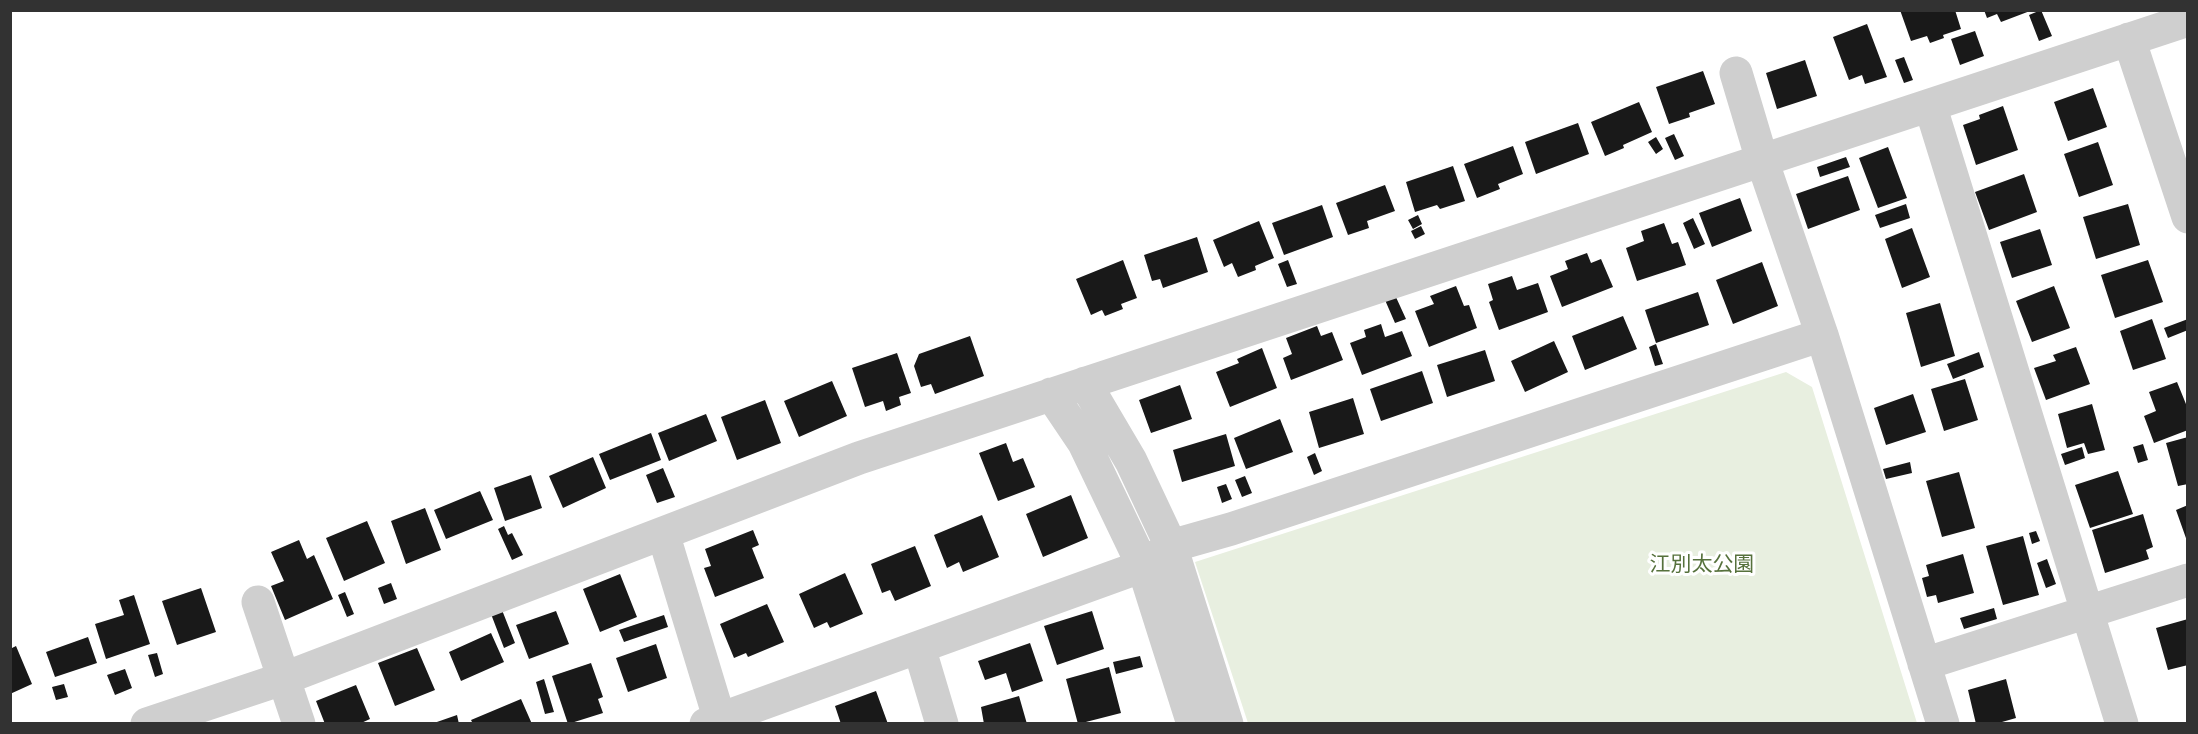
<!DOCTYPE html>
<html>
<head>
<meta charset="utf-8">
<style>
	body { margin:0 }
	#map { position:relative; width:2198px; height:734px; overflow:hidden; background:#fff; font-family:"Space Grotesk",sans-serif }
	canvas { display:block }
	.frame { position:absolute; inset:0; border:12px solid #323232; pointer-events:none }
</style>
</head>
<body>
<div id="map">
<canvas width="2198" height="734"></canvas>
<div class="frame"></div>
</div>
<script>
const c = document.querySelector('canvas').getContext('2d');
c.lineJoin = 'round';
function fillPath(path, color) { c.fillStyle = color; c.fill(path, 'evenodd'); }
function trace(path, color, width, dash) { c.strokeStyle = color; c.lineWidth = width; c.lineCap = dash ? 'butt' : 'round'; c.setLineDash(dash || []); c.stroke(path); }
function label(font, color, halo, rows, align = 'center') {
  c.font = font + ' "Space Grotesk","Noto Sans JP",sans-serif'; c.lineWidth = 6; c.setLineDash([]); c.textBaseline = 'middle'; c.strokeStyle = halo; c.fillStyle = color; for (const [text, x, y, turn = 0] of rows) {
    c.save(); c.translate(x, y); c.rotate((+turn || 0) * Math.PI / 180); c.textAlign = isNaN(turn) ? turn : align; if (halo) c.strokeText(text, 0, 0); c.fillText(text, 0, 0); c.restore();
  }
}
const green = new Path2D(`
	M 1786,372 L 1812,387 L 1917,723 L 1248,723 L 1195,562 Z`);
const building = new Path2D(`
	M 1900,10 L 1955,10 L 1961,29 L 1943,35 L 1944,38 L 1930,43 L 1927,36 L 1911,41 Z
	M 1984,10 L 2030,10 L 2030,11 L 2001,22 L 1997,14 L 1987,18 Z
	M 2041,10 L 2052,36 L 2039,41 L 2029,15 Z
	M 1867,24 L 1887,77 L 1865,84 L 1862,75 L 1849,80 L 1833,37 Z
	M 1975,31 L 1984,56 L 1960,65 L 1951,39 Z
	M 1904,57 L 1913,80 L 1904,83 L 1895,60 Z
	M 1805,60 L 1817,96 L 1777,109 L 1766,73 Z
	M 1703,71 L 1715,104 L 1689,113 L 1690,117 L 1669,124 L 1656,87 Z
	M 2093,88 L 2107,127 L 2068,141 L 2054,102 Z
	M 1639,102 L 1652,132 L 1623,145 L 1624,148 L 1605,156 L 1591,122 Z
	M 2003,106 L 2018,150 L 1976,165 L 1963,125 L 1980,119 L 1979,115 Z
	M 1578,123 L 1589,154 L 1536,174 L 1525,142 Z
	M 1674,134 L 1684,156 L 1675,160 L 1665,138 Z
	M 1656,137 L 1663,149 L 1656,154 L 1648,142 Z
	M 2098,142 L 2113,185 L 2079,197 L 2064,154 Z
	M 1513,146 L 1523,174 L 1498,184 L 1500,189 L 1477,198 L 1464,164 Z
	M 1888,147 L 1907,198 L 1878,208 L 1859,158 Z
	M 1846,157 L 1850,167 L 1820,177 L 1817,167 Z
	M 1453,166 L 1465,201 L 1440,209 L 1437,205 L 1415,212 L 1406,182 Z
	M 2024,174 L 2037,212 L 1989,230 L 1975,192 Z
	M 1848,176 L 1860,210 L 1808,229 L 1796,194 Z
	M 1385,185 L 1395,211 L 1367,221 L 1369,228 L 1348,235 L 1336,203 Z
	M 1740,198 L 1752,231 L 1712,247 L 1699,213 Z
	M 1906,204 L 1910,218 L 1880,228 L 1875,215 Z
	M 2128,204 L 2140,245 L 2096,259 L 2083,217 Z
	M 1322,205 L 1333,237 L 1284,255 L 1272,223 Z
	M 1418,215 L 1422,224 L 1413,229 L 1408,220 Z
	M 1693,218 L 1705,244 L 1694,249 L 1683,223 Z
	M 1259,221 L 1274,258 L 1255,266 L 1256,270 L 1238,277 L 1232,263 L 1224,267 L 1213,240 Z
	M 1664,223 L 1672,244 L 1678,242 L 1686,265 L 1637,281 L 1626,248 L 1644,241 L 1641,231 Z
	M 1421,226 L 1425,234 L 1415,239 L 1411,231 Z
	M 1912,228 L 1930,277 L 1902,288 L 1885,239 Z
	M 2040,229 L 2052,265 L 2012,278 L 2000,242 Z
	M 1197,237 L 1208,272 L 1163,288 L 1160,279 L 1152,281 L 1144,255 Z
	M 1587,253 L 1591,263 L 1601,259 L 1613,287 L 1562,307 L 1550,276 L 1568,269 L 1565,261 Z
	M 1123,260 L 1137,298 L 1121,304 L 1123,309 L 1105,316 L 1102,310 L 1091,315 L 1076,279 Z
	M 1288,260 L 1297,284 L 1287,287 L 1278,264 Z
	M 2148,260 L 2163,302 L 2115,318 L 2101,275 Z
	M 1762,262 L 1778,306 L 1733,324 L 1716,280 Z
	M 1512,276 L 1517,290 L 1538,283 L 1548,312 L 1499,330 L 1489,302 L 1493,300 L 1488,284 Z
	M 1456,286 L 1464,306 L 1469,305 L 1477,328 L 1429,347 L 1415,311 L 1434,304 L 1430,296 Z
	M 2054,286 L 2070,328 L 2032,342 L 2016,301 Z
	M 1698,292 L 1709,325 L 1656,343 L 1645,310 Z
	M 1395,295 L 1406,319 L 1395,323 L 1385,300 Z
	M 1940,303 L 1955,356 L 1921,367 L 1906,313 Z
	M 1623,316 L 1637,349 L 1585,370 L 1572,336 Z
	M 2152,319 L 2166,359 L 2133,370 L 2120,331 Z
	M 2188,319 L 2188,330 L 2168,338 L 2164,328 Z
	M 1381,324 L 1385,337 L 1402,331 L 1412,356 L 1362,375 L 1350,343 L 1366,337 L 1364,330 Z
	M 1317,326 L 1321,336 L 1332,332 L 1343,360 L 1291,380 L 1283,358 L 1292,354 L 1286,338 Z
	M 970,336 L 984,376 L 935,394 L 931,384 L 921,387 L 914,366 L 919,354 Z
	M 1554,341 L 1568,372 L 1525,392 L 1511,361 Z
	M 1656,344 L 1663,364 L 1655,366 L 1649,347 Z
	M 2076,347 L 2090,384 L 2046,400 L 2034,368 L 2056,361 L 2053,355 Z
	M 1262,348 L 1277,388 L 1230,407 L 1216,372 L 1239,363 L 1237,359 Z
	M 1485,350 L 1495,381 L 1447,397 L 1437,365 Z
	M 1979,352 L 1984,367 L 1953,379 L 1947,364 Z
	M 897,353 L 911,393 L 899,397 L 901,405 L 886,411 L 883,401 L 865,407 L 852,368 Z
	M 1422,371 L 1433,403 L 1381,421 L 1370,389 Z
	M 1965,379 L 1978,420 L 1944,431 L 1931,389 Z
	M 832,381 L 847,416 L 799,437 L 784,401 Z
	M 2177,382 L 2188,409 L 2188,430 L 2154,443 L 2144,416 L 2156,411 L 2149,392 Z
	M 1180,385 L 1192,419 L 1151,433 L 1139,400 Z
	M 1913,394 L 1926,432 L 1886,445 L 1874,408 Z
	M 1353,398 L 1364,434 L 1319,448 L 1309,412 Z
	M 765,400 L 781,443 L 737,460 L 721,417 Z
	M 2092,404 L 2105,450 L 2088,454 L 2084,443 L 2067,448 L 2058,414 Z
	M 706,414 L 717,441 L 669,461 L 658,433 Z
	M 1280,419 L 1293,452 L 1246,469 L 1234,438 Z
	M 651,433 L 661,460 L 610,480 L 599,454 Z
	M 1226,434 L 1235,466 L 1182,482 L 1173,450 Z
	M 2188,437 L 2188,484 L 2178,486 L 2166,443 Z
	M 1006,443 L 1013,462 L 1023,458 L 1035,487 L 998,501 L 979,453 Z
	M 2143,444 L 2148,460 L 2138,463 L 2133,447 Z
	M 2082,447 L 2085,458 L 2065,465 L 2061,454 Z
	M 1315,453 L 1322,471 L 1314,475 L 1307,457 Z
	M 593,457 L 606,488 L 563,508 L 549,476 Z
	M 1910,462 L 1912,473 L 1886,479 L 1883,469 Z
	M 663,468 L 675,497 L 657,503 L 646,475 Z
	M 2118,471 L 2133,514 L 2090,528 L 2075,485 Z
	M 1959,472 L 1975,528 L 1942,537 L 1926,481 Z
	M 531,475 L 542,508 L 505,521 L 494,488 Z
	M 1245,476 L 1252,493 L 1242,497 L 1235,480 Z
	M 1226,484 L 1232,499 L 1222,503 L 1217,487 Z
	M 480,491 L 493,520 L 446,539 L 434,510 Z
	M 1071,495 L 1088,538 L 1043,557 L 1026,514 Z
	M 2188,505 L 2188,541 L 2187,541 L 2176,510 Z
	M 425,508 L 441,550 L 406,564 L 391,521 Z
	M 2143,514 L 2153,547 L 2146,550 L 2149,559 L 2105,573 L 2092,530 Z
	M 982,515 L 999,557 L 963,572 L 959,562 L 947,568 L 934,535 Z
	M 367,521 L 385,563 L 344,581 L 326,538 Z
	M 504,526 L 508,535 L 512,533 L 523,555 L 512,560 L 498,529 Z
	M 753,530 L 759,545 L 752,548 L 764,578 L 715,597 L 704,568 L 711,566 L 705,549 Z
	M 2036,531 L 2040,541 L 2032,544 L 2029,533 Z
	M 2023,536 L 2039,595 L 2003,605 L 1986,546 Z
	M 299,540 L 307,559 L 314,555 L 333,599 L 285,620 L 271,586 L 284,581 L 271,552 Z
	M 915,546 L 931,586 L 895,601 L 890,590 L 882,593 L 871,564 Z
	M 1963,554 L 1974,593 L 1938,603 L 1936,595 L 1927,597 L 1922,578 L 1929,576 L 1926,565 Z
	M 2047,559 L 2056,584 L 2046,588 L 2037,563 Z
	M 845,573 L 863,614 L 830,628 L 827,622 L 814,628 L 799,594 Z
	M 620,574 L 637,617 L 600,632 L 583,589 Z
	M 391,583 L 397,599 L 384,604 L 378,588 Z
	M 201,588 L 216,632 L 177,645 L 162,601 Z
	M 345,592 L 354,614 L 347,617 L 338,595 Z
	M 134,595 L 150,644 L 106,659 L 95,624 L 124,615 L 119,600 Z
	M 767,604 L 784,642 L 748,657 L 746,653 L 734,658 L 720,624 Z
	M 1994,608 L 1997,619 L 1964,629 L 1960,618 Z
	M 502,610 L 515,643 L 504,648 L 491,614 Z
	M 556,611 L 569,644 L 529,659 L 516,625 Z
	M 1092,611 L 1104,649 L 1057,665 L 1044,626 Z
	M 664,615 L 668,627 L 624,642 L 619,630 Z
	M 2188,619 L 2188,665 L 2168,670 L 2156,628 Z
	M 491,633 L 504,662 L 461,681 L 449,652 Z
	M 88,637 L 97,663 L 55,677 L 46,652 Z
	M 1030,643 L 1043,681 L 1012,692 L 1006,673 L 985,680 L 978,661 Z
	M 656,644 L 667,678 L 628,692 L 616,658 Z
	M 16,646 L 32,684 L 10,694 L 10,649 Z
	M 417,648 L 435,690 L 395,706 L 378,663 Z
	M 157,653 L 163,674 L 155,677 L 148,655 Z
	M 1140,656 L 1143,667 L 1116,674 L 1113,662 Z
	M 591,663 L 603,697 L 598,699 L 603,713 L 568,724 L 552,676 Z
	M 1109,667 L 1121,713 L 1078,724 L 1066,679 Z
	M 125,669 L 132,688 L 115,695 L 107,675 Z
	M 544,679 L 554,712 L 545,714 L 536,682 Z
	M 2006,679 L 2016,718 L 1995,724 L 1976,724 L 1968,690 Z
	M 64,684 L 68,697 L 56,700 L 52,687 Z
	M 356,685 L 370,719 L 359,724 L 325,724 L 316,701 Z
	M 876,691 L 888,724 L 841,724 L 835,706 Z
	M 1019,696 L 1027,724 L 984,724 L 981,707 Z
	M 521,699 L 532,724 L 473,724 L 471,720 Z
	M 457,715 L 459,724 L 434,724 L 434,723 Z`);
const minor = new Path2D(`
	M 2129,39 L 2188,217
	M 1736,73 L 1762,160 L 1822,335 L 1943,724
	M 1930,105 L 2122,724
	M 1085,383 L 1131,461 L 1171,546 L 1227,724
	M 1051,394 L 1084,443 L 1143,566 L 1193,724
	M 663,533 L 721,724
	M 258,602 L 299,724
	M 919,647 L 942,724
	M 1924,664 L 2188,580
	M 147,724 L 285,678 L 859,458 L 2188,20
	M 706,724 L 1143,566 L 1171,546 L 1231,529 L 1822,335`);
const parkNames = [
	["江別太公園",1702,565]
];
fillPath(green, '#e8efe0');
fillPath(building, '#191919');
trace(minor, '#cfcfcf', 33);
label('21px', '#56713c', '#fff', parkNames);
</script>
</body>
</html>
